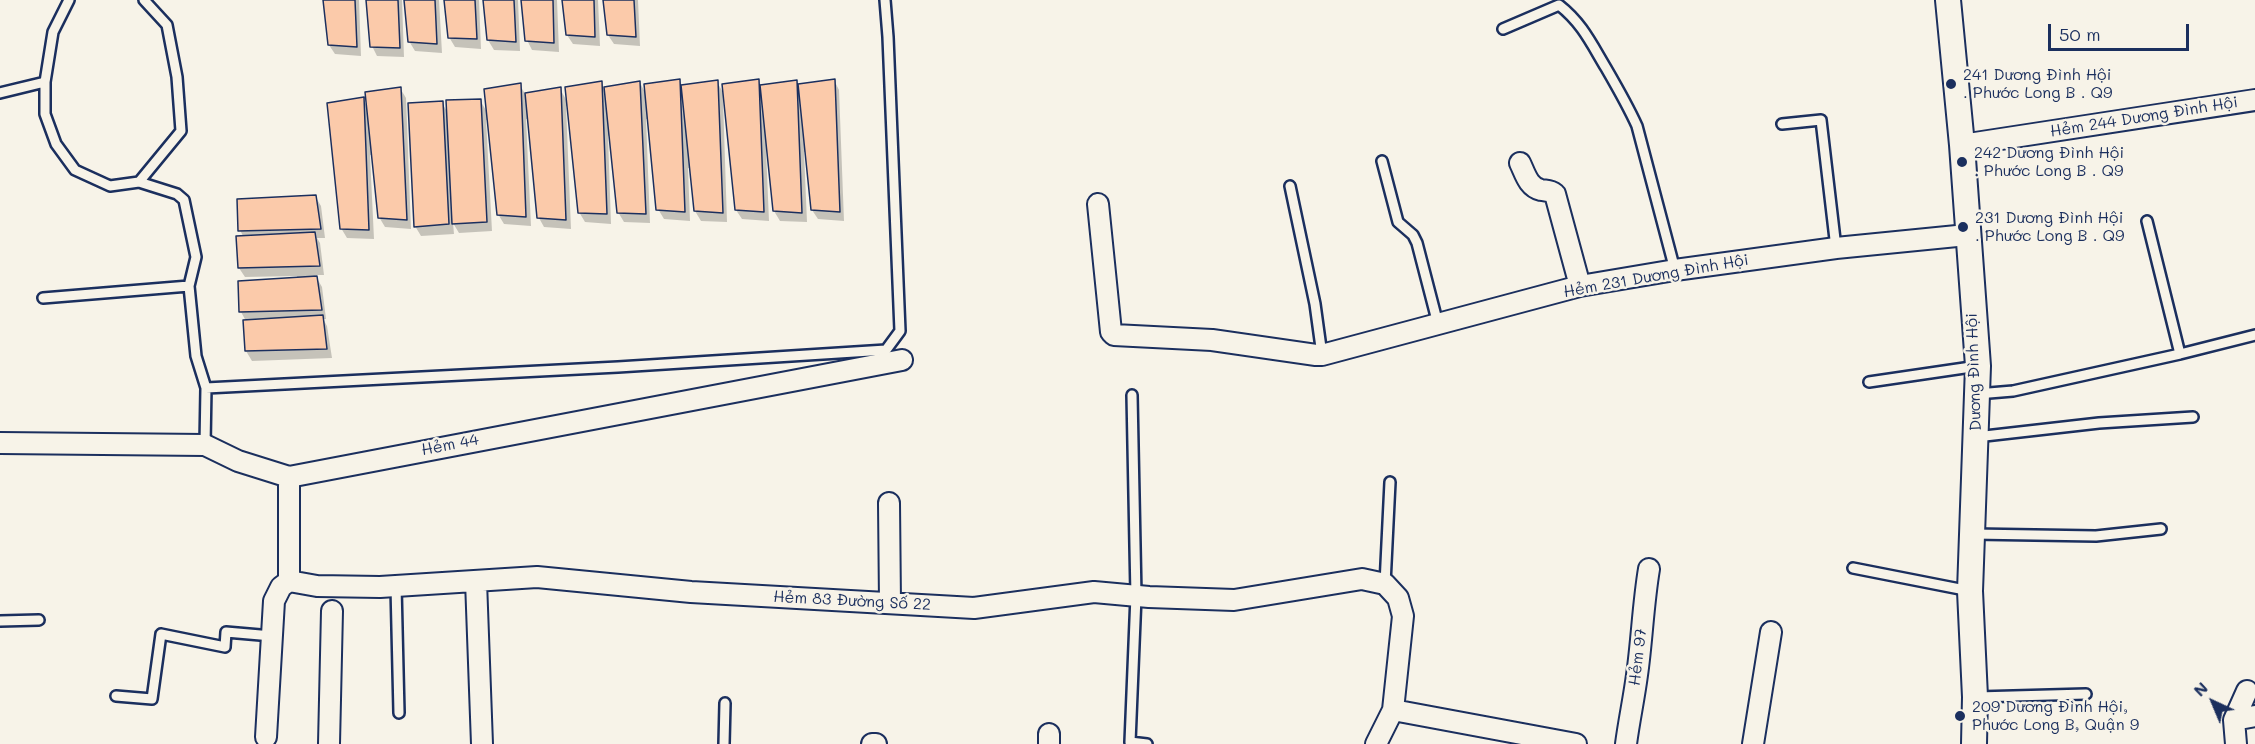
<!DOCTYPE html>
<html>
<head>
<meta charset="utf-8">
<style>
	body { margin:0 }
	#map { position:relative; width:2255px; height:744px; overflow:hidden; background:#f7f3e8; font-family:Mali,sans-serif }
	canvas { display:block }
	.north { position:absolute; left:2183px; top:672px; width:60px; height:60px; -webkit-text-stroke:4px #f7f3e8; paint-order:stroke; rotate:316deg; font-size:16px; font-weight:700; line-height:24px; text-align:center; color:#1b2f5e }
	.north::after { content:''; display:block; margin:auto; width:21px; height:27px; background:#1b2f5e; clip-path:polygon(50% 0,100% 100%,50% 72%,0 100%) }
	.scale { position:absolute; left:2048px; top:24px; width:141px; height:27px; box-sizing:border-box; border:3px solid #1b2f5e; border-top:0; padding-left:8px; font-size:18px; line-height:21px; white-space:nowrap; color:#1b2f5e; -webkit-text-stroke:4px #f7f3e8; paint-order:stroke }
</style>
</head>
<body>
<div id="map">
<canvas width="2255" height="744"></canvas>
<div class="north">N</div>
<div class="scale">50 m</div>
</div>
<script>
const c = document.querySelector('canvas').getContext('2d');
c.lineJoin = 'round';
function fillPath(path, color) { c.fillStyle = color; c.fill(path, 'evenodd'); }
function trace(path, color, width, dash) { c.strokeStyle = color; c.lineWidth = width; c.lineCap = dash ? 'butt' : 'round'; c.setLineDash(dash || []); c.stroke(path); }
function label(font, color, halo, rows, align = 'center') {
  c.font = font + ' Mali,sans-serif'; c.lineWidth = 5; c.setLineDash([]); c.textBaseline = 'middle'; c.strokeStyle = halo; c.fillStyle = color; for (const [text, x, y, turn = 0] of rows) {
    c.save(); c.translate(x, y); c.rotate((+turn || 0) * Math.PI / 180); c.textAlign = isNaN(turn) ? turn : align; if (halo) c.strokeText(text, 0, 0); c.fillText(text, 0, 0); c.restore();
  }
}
const shadow = new Path2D(`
	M 325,0 L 359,0 L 361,56 L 335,54 L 329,45 Z
	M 367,0 L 402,0 L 404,57 L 377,56 L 372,46 Z
	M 405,0 L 439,0 L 442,53 L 415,51 L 409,41 Z
	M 445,0 L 479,0 L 481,49 L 455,47 L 449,37 Z
	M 484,0 L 518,0 L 520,51 L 494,50 L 488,40 Z
	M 523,0 L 557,0 L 559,52 L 532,50 L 527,40 Z
	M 564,0 L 598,0 L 600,46 L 573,44 L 567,35 Z
	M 605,0 L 638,0 L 640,46 L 614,44 L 608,35 Z
	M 679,80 L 683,87 L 717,82 L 725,96 L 758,80 L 762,87 L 796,82 L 798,85 L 834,80 L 839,90 L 844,221 L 818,219 L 812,210 L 806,152 L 804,152 L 807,222 L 780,221 L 774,211 L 768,150 L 766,150 L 769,221 L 742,219 L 736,210 L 725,99 L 723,99 L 727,222 L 701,221 L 695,211 L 691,168 L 688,168 L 690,221 L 664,219 L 658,209 L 649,119 L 646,119 L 650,223 L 624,222 L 618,212 L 610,135 L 608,136 L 611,224 L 585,222 L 579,212 L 569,106 L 566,106 L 571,229 L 544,227 L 539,218 L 529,119 L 526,119 L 531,226 L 504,224 L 498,214 L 489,120 L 486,120 L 492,231 L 459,233 L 453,223 L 454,234 L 421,236 L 415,226 L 442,103 L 448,113 L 480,100 L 488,114 L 520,85 L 525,94 L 560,89 L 568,103 L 601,83 L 604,88 L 640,83 L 646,94 Z
	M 400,88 L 406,98 L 411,229 L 385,227 L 379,217 L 373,155 L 370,155 L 374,239 L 347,238 L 341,228 L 363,99 L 368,108 Z
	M 315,196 L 321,206 L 325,238 L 317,238 L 320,243 L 324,275 L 315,275 L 322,287 L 326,319 L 323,319 L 327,326 L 332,358 L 252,361 L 246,351 L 246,321 L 241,312 L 297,279 L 297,276 L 245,277 L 239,268 L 244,238 L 240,230 Z`);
const building = new Path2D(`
	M 323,0 L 355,0 L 357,47 L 328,45 Z
	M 366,0 L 398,0 L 400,48 L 370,47 Z
	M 404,0 L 435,0 L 437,44 L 408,42 Z
	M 444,0 L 475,0 L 477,39 L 448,38 Z
	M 483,0 L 514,0 L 516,42 L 487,40 Z
	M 521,0 L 553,0 L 554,43 L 525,41 Z
	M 562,0 L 594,0 L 595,37 L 566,35 Z
	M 603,0 L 634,0 L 636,37 L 607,35 Z
	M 680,79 L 685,212 L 656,210 L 644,84 Z
	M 759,79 L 764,212 L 735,210 L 722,84 Z
	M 835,79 L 840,212 L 811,210 L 798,84 Z
	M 718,80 L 723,213 L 694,211 L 681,85 Z
	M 797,80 L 802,213 L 773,211 L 760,85 Z
	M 602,81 L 607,214 L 578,213 L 565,87 Z
	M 640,81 L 646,214 L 617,213 L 604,87 Z
	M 521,83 L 526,217 L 497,215 L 484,89 Z
	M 401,87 L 407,220 L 378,218 L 365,92 Z
	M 561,87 L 566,220 L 537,218 L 525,93 Z
	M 364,97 L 369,230 L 340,229 L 327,103 Z
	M 481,99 L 487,222 L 452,224 L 446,100 Z
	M 443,101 L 449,224 L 414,227 L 408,103 Z
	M 316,195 L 321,229 L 238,231 L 237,199 Z
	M 315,232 L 320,266 L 238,268 L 236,236 Z
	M 317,276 L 322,310 L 239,312 L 238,281 Z
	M 323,315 L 327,349 L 245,351 L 243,320 Z`);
const service = new Path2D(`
	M 69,0 L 53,32 L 45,82 L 45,114 L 56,144 L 75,170 L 110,186 L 139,182 L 177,194 L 184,200 L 196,257 L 189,286 L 196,356 L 206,388 L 205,445
	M 1503,29 L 1559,5 C 1582,23 1591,43 1606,68 C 1617,87 1628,106 1637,126 L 1675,270
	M 0,93 L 45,82
	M 1782,124 L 1821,120 L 1836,248
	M 1382,161 L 1398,222 L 1413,235 L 1417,243 L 1438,324
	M 139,182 L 181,131 L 177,77 L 167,25 L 144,0
	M 1290,186 L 1315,304 L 1322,355
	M 2147,221 L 2180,354
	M 43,298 L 189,286
	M 1869,382 L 1978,366
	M 206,388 L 618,367 L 886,350 L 900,331 L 888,37 L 885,0
	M 1977,394 L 2013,391 L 2180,354 L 2255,335
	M 1132,395 L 1136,596 L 1130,742 L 1147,744
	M 1976,437 L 2099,423 L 2193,417
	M 1973,534 L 2096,536 L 2161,529
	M 1853,568 L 1970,591
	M 1385,584 L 1390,482
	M 396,586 L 399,713
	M 0,621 L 39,620
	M 116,696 L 152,699 L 161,634 L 225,647 L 226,632 L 272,636
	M 1977,697 L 2086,694
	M 724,744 L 725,703`);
const minor = new Path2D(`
	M 1962,145 L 2255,100
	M 1520,163 C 1525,173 1528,187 1541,190 C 1547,191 1550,190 1555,194 L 1580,286
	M 1098,204 L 1111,332 L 1114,335 L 1212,340 L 1316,355 L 1322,355 L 1580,286 L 1675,270 L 1836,248 L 1967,235
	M 0,443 L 205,445 L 238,461 L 289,477 L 902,360
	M 289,477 L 289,581 L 317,586 L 380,587 L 537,577 L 691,592 L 974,608 L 1094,592 L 1149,597 L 1234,600 L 1362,579 L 1385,584 L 1398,598 L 1403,616 L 1393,710
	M 889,503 L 890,603
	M 476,581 L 482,744
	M 2234,720 L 2255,716
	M 266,737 L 274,601 L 281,587 L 289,581
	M 329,744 L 332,611
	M 872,744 L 876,744
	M 1049,744 L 1049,734
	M 1376,744 L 1393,710 L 1576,744
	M 1626,744 C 1629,721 1634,698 1637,675 C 1642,640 1643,605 1649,569
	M 1753,744 L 1771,632
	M 2236,744 L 2234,720 L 2247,691`);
const tertiary = new Path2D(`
	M 1948,0 L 1962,145 L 1978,366 L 1970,591 L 1975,697 L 1974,744`);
const markers = [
	[1951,84,6,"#1b2f5e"],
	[1962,162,6,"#1b2f5e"],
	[1963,227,6,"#1b2f5e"],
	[1960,716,6,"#1b2f5e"]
];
const poiNames = [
	["241 Dương Đình Hội",1963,75],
	[". Phước Long B . Q9",1963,93],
	["242 Dương Đình Hội",1974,153],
	[". Phước Long B . Q9",1974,171],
	["231 Dương Đình Hội",1975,218],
	[". Phước Long B . Q9",1975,236],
	["209 Dương Đình Hội,",1972,707],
	["Phước Long B, Quận 9",1972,725]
];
const streetNames = [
	["Hẻm 244 Dương Đình Hội",2144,117,-9],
	["Hẻm 231 Dương Đình Hội",1656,276,-10],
	["Dương Đình Hội",1974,372,-92],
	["Hẻm 44",450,445,-11],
	["Hẻm 83 Đường Số 22",852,601,3],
	["Hẻm 97",1638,657,-83]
];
fillPath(shadow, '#0003');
fillPath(building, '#fbcaaa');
trace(building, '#1b2f5e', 1.5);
trace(service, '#1b2f5e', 14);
trace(minor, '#1b2f5e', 24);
trace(tertiary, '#1b2f5e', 28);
trace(service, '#f7f3e8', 9);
trace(minor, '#f7f3e8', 20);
trace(tertiary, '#f7f3e8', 24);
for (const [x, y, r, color] of markers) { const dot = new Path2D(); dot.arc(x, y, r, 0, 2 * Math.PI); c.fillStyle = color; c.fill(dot); trace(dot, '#f7f3e8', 2); }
label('16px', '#1b2f5e', '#f7f3e8', poiNames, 'left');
label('16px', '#1b2f5e', '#f7f3e8', streetNames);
</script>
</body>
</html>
